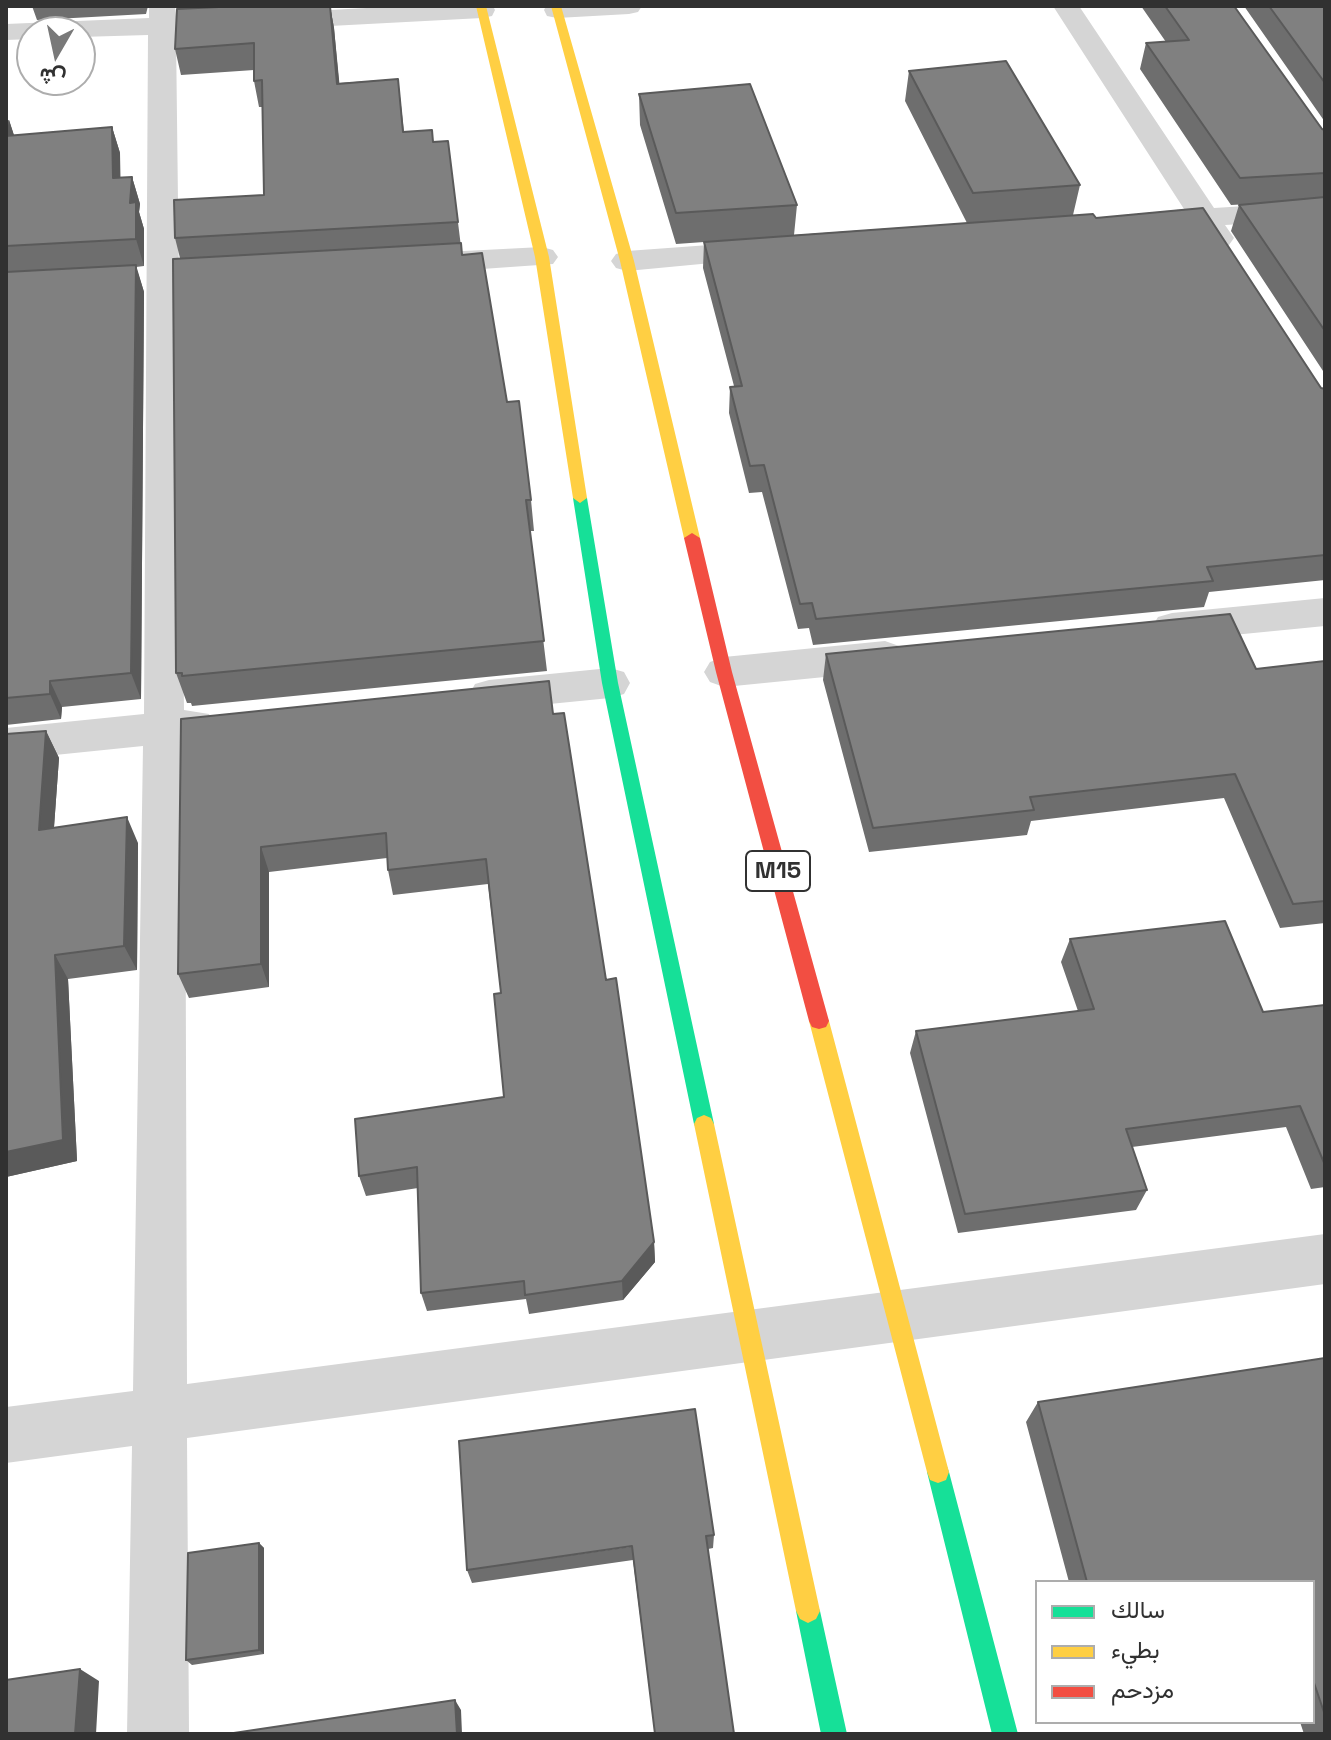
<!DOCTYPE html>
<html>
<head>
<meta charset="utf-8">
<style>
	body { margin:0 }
	#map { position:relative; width:1331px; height:1740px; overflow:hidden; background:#fff; font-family:"Space Grotesk",Vazirmatn,sans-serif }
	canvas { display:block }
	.frame { position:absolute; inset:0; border:8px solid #313131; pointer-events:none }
	.legend { position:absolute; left:1035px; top:1580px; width:280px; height:144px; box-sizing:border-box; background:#fff; border:2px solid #adadad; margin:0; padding:10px 14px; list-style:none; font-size:24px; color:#313131 }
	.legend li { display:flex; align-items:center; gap:16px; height:40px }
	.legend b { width:40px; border:2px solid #adadad }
	.north { position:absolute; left:16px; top:16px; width:80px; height:80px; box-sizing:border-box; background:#fff; border:2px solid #adadad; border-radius:50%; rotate:189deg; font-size:22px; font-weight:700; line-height:32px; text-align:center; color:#313131 }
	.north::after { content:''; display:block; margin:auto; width:28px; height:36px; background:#797979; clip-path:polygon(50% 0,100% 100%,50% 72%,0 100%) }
</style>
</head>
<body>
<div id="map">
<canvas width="1331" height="1740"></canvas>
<div class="frame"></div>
<ul class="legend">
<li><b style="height:10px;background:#16e098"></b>سالك</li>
<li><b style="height:10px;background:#ffcf43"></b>بطيء</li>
<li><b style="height:10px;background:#f24e42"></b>مزدحم</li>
</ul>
<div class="north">ش</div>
</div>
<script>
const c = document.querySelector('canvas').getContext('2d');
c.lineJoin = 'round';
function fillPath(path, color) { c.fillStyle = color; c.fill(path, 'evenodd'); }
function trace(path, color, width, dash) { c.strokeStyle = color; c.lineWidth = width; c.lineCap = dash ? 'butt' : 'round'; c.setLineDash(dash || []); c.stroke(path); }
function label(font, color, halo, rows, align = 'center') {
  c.font = font + ' "Space Grotesk",sans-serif'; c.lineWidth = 8; c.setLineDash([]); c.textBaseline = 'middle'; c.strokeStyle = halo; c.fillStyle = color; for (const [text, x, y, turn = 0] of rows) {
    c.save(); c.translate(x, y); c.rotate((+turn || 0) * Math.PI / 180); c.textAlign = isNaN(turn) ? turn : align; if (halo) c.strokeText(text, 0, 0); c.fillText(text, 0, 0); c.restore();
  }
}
const street = new Path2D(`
	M 149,6 L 175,6 L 176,17 L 202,19 L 206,25 L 202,31 L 176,34 L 184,710 L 209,714 L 215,725 L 209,736 L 185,741 L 187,1384 L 1325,1234 L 1325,1284 L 187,1438 L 189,1734 L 127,1734 L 132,1446 L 6,1463 L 6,1407 L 133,1391 L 143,746 L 6,760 L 6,728 L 144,714 L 148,35 L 80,37 L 80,32 L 32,32 L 32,39 L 6,40 L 6,24 L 149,18 Z
	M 404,6 L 493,6 L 495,10 L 492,16 L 482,18 L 273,29 L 263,27 L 259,21 L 263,15 L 273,13 Z
	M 546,6 L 642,6 L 638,12 L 629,14 L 557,18 L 547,16 L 544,10 Z
	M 1053,6 L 1079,6 L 1214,208 L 1325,201 L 1325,219 L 1225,225 L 1234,238 L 1229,245 L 1218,247 L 1207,245 L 1195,227 L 1148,230 L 1137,228 L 1132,221 L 1137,214 L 1184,209 Z
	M 764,241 L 775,243 L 780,250 L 775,257 L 627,271 L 616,268 L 611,261 L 616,254 L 627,251 Z
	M 542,247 L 553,250 L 558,257 L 553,264 L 425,273 L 414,270 L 409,263 L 414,256 L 425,253 Z
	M 1325,598 L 1325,626 L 1172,641 L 1158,637 L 1152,627 L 1158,617 L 1172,613 Z
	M 885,641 L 899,646 L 905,656 L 899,666 L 885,671 L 724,687 L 710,682 L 704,672 L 710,662 L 724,657 Z
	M 610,668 L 624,672 L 630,683 L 624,694 L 610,698 L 489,710 L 475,706 L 469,695 L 475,684 L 489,680 Z`);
const fast = new Path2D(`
	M 580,493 L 587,498 L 618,683 L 714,1124 L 711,1130 L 704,1133 L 697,1130 L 694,1124 L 602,683 L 573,498 Z
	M 938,1461 L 946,1464 L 949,1472 L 1018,1734 L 992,1734 L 927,1472 L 930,1464 Z
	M 808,1599 L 816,1603 L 820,1611 L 847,1734 L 821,1734 L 796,1611 L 800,1603 Z`);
const slow = new Path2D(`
	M 476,6 L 486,6 L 549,257 L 587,498 L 580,503 L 573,498 L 535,257 Z
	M 551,6 L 561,6 L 634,261 L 700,538 L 692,543 L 684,538 L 620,261 Z
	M 819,1013 L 826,1015 L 829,1021 L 949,1472 L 946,1480 L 938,1483 L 930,1480 L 927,1472 L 809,1021 L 812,1015 Z
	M 704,1115 L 711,1118 L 714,1124 L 820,1611 L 816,1619 L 808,1623 L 800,1619 L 796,1611 L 694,1124 L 697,1118 Z`);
const jam = new Path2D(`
	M 692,533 L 700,538 L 732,672 L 829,1021 L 826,1027 L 819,1029 L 812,1027 L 809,1021 L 716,672 L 684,538 Z`);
const wall = new Path2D(`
	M 32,6 L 148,6 L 146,14 L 37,20 Z
	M 176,6 L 330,6 L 334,28 L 339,83 L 398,79 L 404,132 L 433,142 L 448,141 L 462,255 L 507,402 L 531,500 L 534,531 L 530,531 L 547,671 L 192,706 L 191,703 L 187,703 L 176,673 L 180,258 L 175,238 L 264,195 L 263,107 L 259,107 L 254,81 L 254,70 L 181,75 L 175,49 L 177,9 Z
	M 1141,6 L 1234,6 L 1322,129 L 1325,130 L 1325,374 L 1231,231 L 1239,205 L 1250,204 L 1231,205 L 1140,69 L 1146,43 L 1166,42 Z
	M 1244,6 L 1325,6 L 1325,122 Z
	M 909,71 L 1080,185 L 1073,215 L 1096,218 L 1321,388 L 1325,389 L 1325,580 L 1209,592 L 1204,607 L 813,645 L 809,628 L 798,629 L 762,492 L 749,493 L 729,413 L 730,387 L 734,386 L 703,268 L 704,242 L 676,244 L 640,125 L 639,94 L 797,205 L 794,235 L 967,223 L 905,101 Z
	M 9,120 L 14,136 L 112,127 L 120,153 L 120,178 L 132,177 L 140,204 L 139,212 L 144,229 L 144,266 L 136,267 L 144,292 L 141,699 L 62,707 L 61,719 L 6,725 L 6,121 Z
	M 826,654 L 1256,669 L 1325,661 L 1325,923 L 1280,928 L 1224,798 L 1031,821 L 1027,835 L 869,852 L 823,680 Z
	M 553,714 L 606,980 L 654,1242 L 655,1262 L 623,1300 L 529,1314 L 526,1299 L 427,1311 L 421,1293 L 418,1188 L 366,1196 L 359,1176 L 504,1097 L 501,993 L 488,884 L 393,895 L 388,870 L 387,858 L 269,872 L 269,987 L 189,998 L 178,974 L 181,719 Z
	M 46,731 L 59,758 L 54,827 L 138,843 L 137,970 L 68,979 L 77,1161 L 6,1177 L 6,734 Z
	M 1070,939 L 1263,1012 L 1325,1005 L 1325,1187 L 1311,1189 L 1286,1127 L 1132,1147 L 1147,1190 L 1136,1210 L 958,1233 L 910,1053 L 916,1031 L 1078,1011 L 1061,962 Z
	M 1325,1358 L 1325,1734 L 1304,1734 L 1300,1722 L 1313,1722 L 1313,1582 L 1069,1582 L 1026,1422 L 1038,1402 Z
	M 714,1535 L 713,1548 L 708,1549 L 734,1734 L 655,1734 L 633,1560 L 472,1583 L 467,1570 Z
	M 259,1543 L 264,1548 L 264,1654 L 192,1665 L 186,1660 Z`);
const shadedWall = new Path2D(`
	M 330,6 L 334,28 L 342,110 L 337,84 Z
	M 9,120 L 18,147 L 6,137 Z
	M 112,127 L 120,153 L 121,205 L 113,178 Z
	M 132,177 L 140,204 L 139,212 L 144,229 L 144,266 L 136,239 L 130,203 Z
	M 136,265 L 144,292 L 141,699 L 131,673 Z
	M 50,681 L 62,707 L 61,719 L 50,694 Z
	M 46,731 L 59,758 L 52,855 L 39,830 Z
	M 127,817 L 138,843 L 137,970 L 124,946 Z
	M 261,847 L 269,872 L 269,987 L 261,964 Z
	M 55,955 L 68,979 L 77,1161 L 6,1177 L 6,1152 Z
	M 654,1242 L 655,1262 L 623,1300 L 622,1281 Z
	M 259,1543 L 264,1548 L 264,1654 L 259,1650 Z
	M 80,1669 L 99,1681 L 96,1734 L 75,1734 Z
	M 455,1700 L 461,1710 L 462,1734 L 457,1734 Z`);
const building = new Path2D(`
	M 240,6 L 330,6 L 337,84 L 398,79 L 403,132 L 432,130 L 433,142 L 448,141 L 458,222 L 175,238 L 174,200 L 264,195 L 262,80 L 254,81 L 254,43 L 175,49 L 177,9 Z
	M 1165,6 L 1234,6 L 1322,129 L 1325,130 L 1325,173 L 1240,178 L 1146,43 L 1189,40 Z
	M 1269,6 L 1325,6 L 1325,83 Z
	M 1006,61 L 1080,185 L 973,193 L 909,71 Z
	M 750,84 L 797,205 L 676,213 L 639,94 Z
	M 112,127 L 113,178 L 132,177 L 130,203 L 136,202 L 136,239 L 6,246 L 6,136 Z
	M 1325,197 L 1325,331 L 1239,205 Z
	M 1203,208 L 1321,388 L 1325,389 L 1325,555 L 1207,567 L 1213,581 L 816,619 L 812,603 L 800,604 L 764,465 L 750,466 L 730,387 L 742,386 L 704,242 L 1093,214 L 1096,218 Z
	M 461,243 L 462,255 L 482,253 L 507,402 L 519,401 L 531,500 L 526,500 L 544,641 L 182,676 L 182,673 L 176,673 L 173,259 Z
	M 136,265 L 131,673 L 50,681 L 50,694 L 6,698 L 6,272 Z
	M 1230,614 L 1256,669 L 1325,661 L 1325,901 L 1293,904 L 1235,774 L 1030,797 L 1034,810 L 873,828 L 826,654 Z
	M 549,681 L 553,714 L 564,713 L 606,980 L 616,978 L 654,1242 L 622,1281 L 525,1295 L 524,1281 L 421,1293 L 417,1167 L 359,1176 L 355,1119 L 504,1097 L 494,994 L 501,993 L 486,859 L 388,870 L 386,833 L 261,847 L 261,964 L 178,974 L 181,719 Z
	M 46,731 L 39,830 L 127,817 L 124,946 L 55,955 L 63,1140 L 6,1152 L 6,734 Z
	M 1225,921 L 1263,1012 L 1325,1005 L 1325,1165 L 1300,1106 L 1126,1129 L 1147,1190 L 965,1214 L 916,1031 L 1094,1009 L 1070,939 Z
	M 1325,1358 L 1325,1715 L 1313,1680 L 1313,1582 L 1087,1582 L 1038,1402 Z
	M 695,1409 L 714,1535 L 706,1536 L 734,1734 L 655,1734 L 632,1546 L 467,1570 L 459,1441 Z
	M 259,1543 L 259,1650 L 186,1660 L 188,1553 Z
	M 80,1669 L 75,1734 L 6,1734 L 6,1680 Z
	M 455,1700 L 457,1734 L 227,1734 Z`);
const shields = [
	[778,871,64]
];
const shieldNames = [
	["M15",778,871]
];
fillPath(street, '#d5d5d5');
fillPath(fast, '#16e098');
fillPath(slow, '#ffcf43');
fillPath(jam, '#f24e42');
fillPath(wall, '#6e6e6e');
fillPath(shadedWall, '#5a5a5a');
fillPath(building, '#808080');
trace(building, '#5a5a5a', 2);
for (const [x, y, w] of shields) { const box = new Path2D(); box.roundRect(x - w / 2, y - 20, w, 40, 6); c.fillStyle = '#fff'; c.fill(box); trace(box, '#313131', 2); }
label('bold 24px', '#313131', null, shieldNames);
</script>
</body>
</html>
